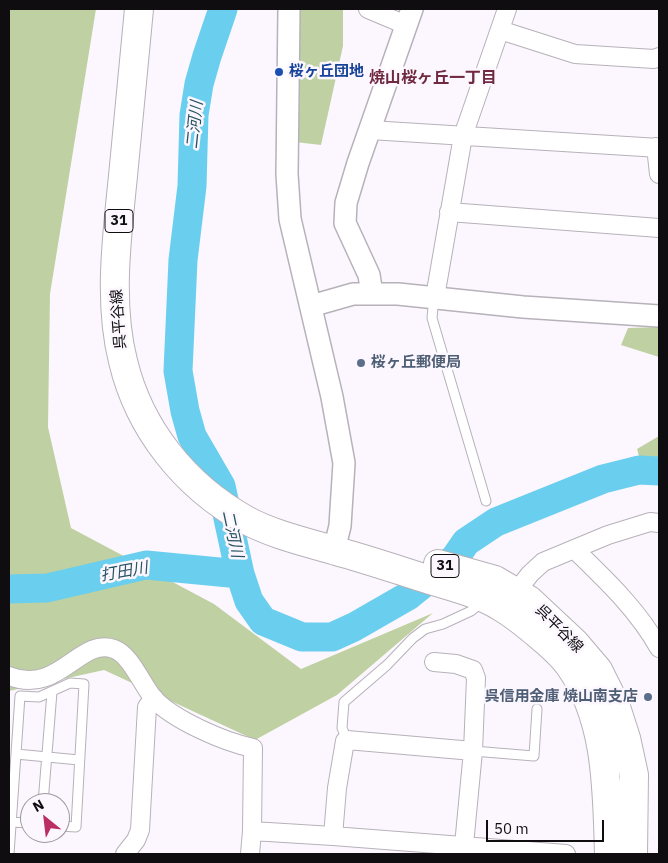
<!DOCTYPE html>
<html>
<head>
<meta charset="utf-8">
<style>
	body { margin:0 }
	#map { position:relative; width:668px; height:863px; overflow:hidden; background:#fcf7fe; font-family:"IBM Plex Sans",sans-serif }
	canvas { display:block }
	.frame { position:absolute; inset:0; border:10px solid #0f0d0f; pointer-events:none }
	.north { position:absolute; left:20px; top:793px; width:50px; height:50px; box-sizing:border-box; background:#fcf7fe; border:1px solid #9d999e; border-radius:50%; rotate:331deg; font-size:14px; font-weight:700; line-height:20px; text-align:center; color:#0f0d0f }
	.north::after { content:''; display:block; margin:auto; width:18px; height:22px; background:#ba2e63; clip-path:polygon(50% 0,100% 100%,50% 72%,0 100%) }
	.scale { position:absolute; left:486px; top:820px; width:118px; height:22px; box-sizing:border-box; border:2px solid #0f0d0f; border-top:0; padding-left:6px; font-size:15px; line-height:18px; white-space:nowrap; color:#0f0d0f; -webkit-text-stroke:4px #fcf7fe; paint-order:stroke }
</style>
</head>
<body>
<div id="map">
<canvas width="668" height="863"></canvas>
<div class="frame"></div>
<div class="north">N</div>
<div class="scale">50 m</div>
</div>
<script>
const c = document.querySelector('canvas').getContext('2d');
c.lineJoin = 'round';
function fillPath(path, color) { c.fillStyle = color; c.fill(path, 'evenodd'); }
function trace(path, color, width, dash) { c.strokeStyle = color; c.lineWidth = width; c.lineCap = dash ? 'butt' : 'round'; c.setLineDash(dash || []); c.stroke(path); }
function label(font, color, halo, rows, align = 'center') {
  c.font = font + ' "IBM Plex Sans","Noto Sans JP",sans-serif'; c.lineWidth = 5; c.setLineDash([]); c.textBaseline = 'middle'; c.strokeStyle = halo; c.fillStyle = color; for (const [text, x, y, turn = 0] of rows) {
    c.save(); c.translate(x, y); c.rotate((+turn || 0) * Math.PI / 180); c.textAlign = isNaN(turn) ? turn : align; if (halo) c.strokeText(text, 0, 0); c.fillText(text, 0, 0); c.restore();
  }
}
const green = new Path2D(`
	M 9,9 L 96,9 L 50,294 L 48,427 L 71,528 L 214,604 L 301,669 L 433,613 L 337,695 L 255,740 L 104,670 L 9,691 Z
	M 298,9 L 343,9 L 343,46 L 321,145 L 295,142 Z
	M 659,327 L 659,357 L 621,345 L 628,328 Z
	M 659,436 L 659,458 L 641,463 L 637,449 Z`);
const river = new Path2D(`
	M 223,9 L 207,56 L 199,84 L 194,115 L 192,186 L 183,260 L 178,371 L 185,411 L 192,436 L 221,486 L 240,574 L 249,601 L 263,621 L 302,637 L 332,637 L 354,627 L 408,596 L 455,558 L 466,542 L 496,522 L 603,479 L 639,470 L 659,471
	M 9,589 L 47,588 L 146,565 L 240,574`);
const service = new Path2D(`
	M 434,297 L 432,318 L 486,501
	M 347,740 L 342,728 L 344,702 L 387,665 L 413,638 L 425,629 L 443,624 L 471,611 L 482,602
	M 473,751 L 534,756 L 537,709
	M 16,754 L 79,760
	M 43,803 L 52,692
	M 11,822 L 30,823
	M 9,854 L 20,696 L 39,697 L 70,683 L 84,684 L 76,827 L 60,826`);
const minor = new Path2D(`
	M 368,9 L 406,25
	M 500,30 L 575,54 L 654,59 L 659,57
	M 370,130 L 659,148
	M 656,147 L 659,174
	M 449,212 L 659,228
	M 435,297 L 463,136 L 507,9
	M 574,549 C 605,579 638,610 659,648
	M 516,592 L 530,574 L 543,562 L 608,535 L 650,522 L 659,523
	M 434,662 L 456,664 L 473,670 L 476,678 L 473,751 L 464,845
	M 9,676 C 59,696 80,636 114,649 C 131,655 142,685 154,699 C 174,720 224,742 253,748 L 252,831 L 250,854
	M 252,831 L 333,836 L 566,854
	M 333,836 L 337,788 L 345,741 L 347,740 L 473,751
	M 125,854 L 136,840 L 140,830 L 147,707 L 154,698`);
const tertiary = new Path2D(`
	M 289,9 L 287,174 L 290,219 L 332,397 L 344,463 L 340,526 L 334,550
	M 372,294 L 369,275 L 345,223 L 346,203 L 358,163 L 412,9
	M 311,306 L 353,294 L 398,294 L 523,307 L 659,316`);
const primary = new Path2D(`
	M 139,9 C 134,65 128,120 123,176 C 117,236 108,302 123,361 C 139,429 185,486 246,520 C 274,535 306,542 336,551 C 369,560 401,571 433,581 C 456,588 480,594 501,607 C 515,615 528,626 541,637 C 551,646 561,654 569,665 C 608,719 607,791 609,854
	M 438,564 L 495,580 L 529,600 L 575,643 L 598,670 L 615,704 L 626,738 L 634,775 L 633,854`);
const markers = [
	[279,72,5,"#1a4fb4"],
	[361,363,5,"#5c6f8a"],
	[648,697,5,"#5c6f8a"]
];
const shields = [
	[119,221,28],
	[445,566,28]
];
const shieldNames = [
	["31",119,221],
	["31",445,566]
];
const transitNames = [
	["桜ヶ丘団地",289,72]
];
const streetNames = [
	["呉平谷線",119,319,-94],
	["呉平谷線",559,629,45]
];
const serviceNames = [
	["桜ヶ丘郵便局",371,363],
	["呉信用金庫 焼山南支店",638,697,"right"]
];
const neighbourhoodNames = [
	["焼山桜ヶ丘一丁目",433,78]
];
const waterNames = [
	["二河川",195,125,-84],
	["二河川",232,534,78],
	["打田川",124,572,-10]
];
fillPath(green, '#bfd1a2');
trace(river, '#6aceee', 29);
trace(service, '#b7b1b9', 11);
trace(minor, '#b7b1b9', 20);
trace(tertiary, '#b7b1b9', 24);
trace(primary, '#b7b1b9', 30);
trace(service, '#fff', 9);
trace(minor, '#fff', 18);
trace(tertiary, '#fff', 21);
trace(primary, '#fff', 28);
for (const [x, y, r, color] of markers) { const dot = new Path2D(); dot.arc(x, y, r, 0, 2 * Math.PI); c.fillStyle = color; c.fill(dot); trace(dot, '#fcf7fe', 2); }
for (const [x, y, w] of shields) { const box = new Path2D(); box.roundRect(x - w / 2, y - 11.5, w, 23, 4); c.fillStyle = '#fcf7fe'; c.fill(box); trace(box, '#0f0d0f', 1); }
label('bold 14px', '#0f0d0f', null, shieldNames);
label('bold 15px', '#164399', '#fcf7fe', transitNames, 'left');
label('15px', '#0f0d0f', '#fcf7fe', streetNames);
label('bold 15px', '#4e5e75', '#fcf7fe', serviceNames, 'left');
label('bold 16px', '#6f2a40', '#fcf7fe', neighbourhoodNames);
label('italic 16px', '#285462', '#fcf7fe', waterNames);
</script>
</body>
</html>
